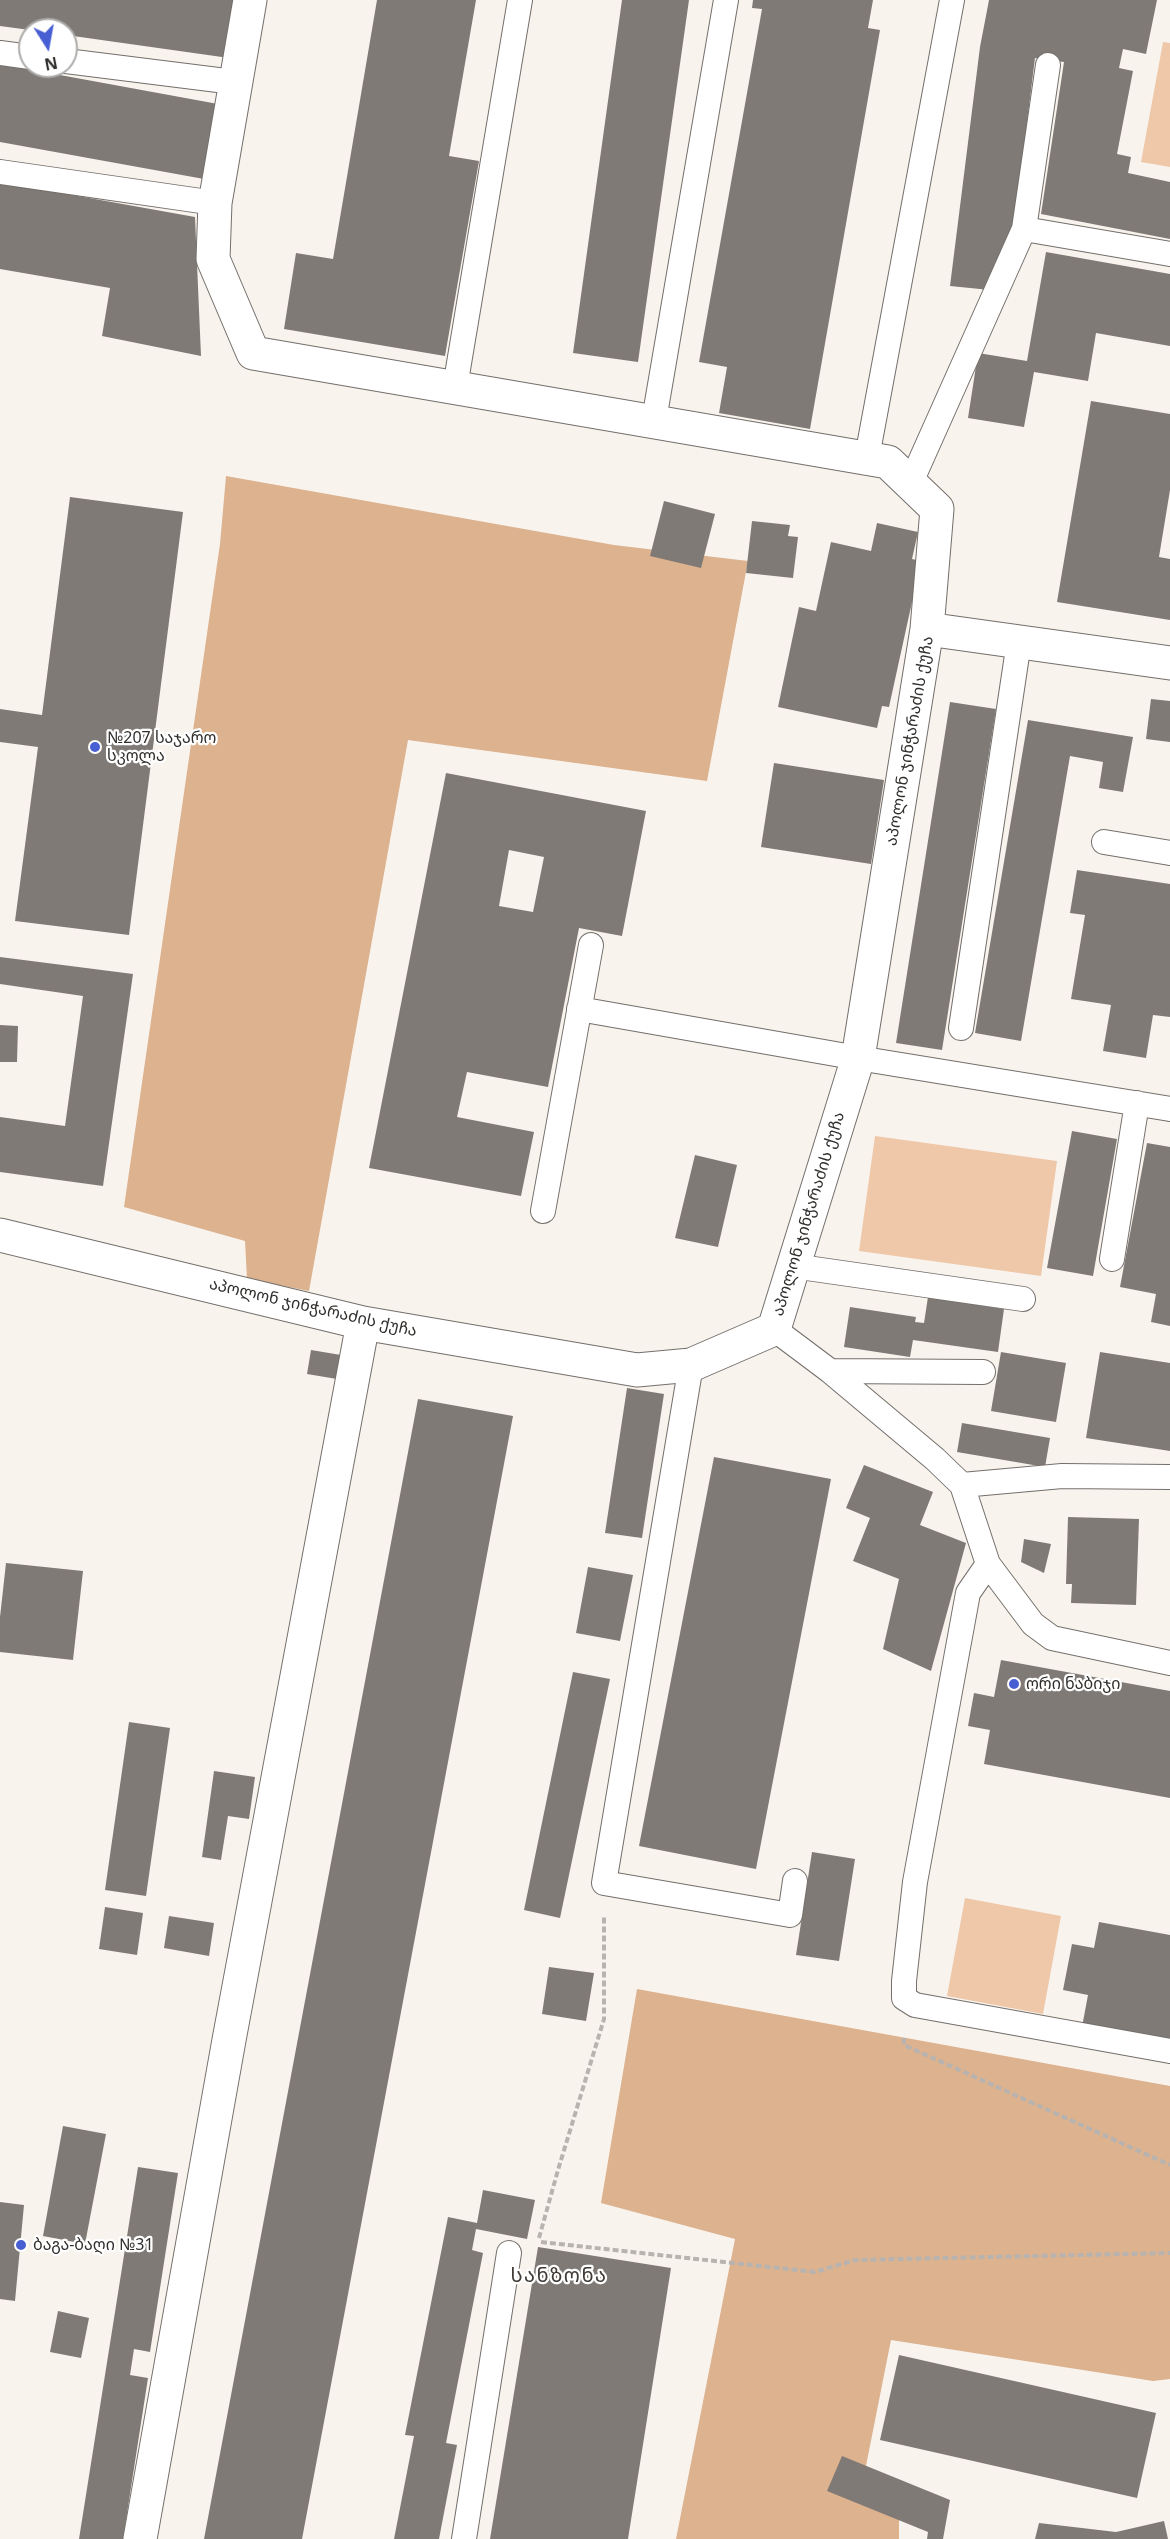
<!DOCTYPE html>
<html>
<head>
<meta charset="utf-8">
<style>
	body { margin:0 }
	#map { position:relative; width:1170px; height:2539px; overflow:hidden; background:#f9f3ee; font-family:"Noto Sans",sans-serif }
	canvas { display:block }
	.north { position:absolute; left:18px; top:18px; width:60px; height:60px; box-sizing:border-box; background:#fff; border:2px solid #adacab; border-radius:50%; rotate:169deg; font-size:16px; font-weight:700; line-height:24px; text-align:center; color:#312f2d }
	.north::after { content:''; display:block; margin:auto; width:21px; height:27px; background:#485fd4; clip-path:polygon(50% 0,100% 100%,50% 72%,0 100%) }
</style>
</head>
<body>
<div id="map">
<canvas width="1170" height="2539"></canvas>
<div class="north">N</div>
</div>
<script>
const c = document.querySelector('canvas').getContext('2d');
c.lineJoin = 'round';
function fillPath(path, color) { c.fillStyle = color; c.fill(path, 'evenodd'); }
function trace(path, color, width, dash) { c.strokeStyle = color; c.lineWidth = width; c.lineCap = dash ? 'butt' : 'round'; c.setLineDash(dash || []); c.stroke(path); }
function label(font, color, halo, rows, align = 'center') {
  c.font = font + ' "Noto Sans","Noto Sans Georgian",sans-serif'; c.lineWidth = 4.5; c.setLineDash([]); c.textBaseline = 'middle'; c.strokeStyle = halo; c.fillStyle = color; for (const [text, x, y, turn = 0] of rows) {
    c.save(); c.translate(x, y); c.rotate((+turn || 0) * Math.PI / 180); c.textAlign = isNaN(turn) ? turn : align; if (halo) c.strokeText(text, 0, 0); c.fillText(text, 0, 0); c.restore();
  }
}
const green = new Path2D(`
	M 1163,42 L 1170,43 L 1170,167 L 1141,162 Z
	M 875,1136 L 1057,1161 L 1041,1276 L 859,1251 Z
	M 965,1898 L 1061,1916 L 1043,2014 L 947,1996 Z`);
const forest = new Path2D(`
	M 226,476 L 614,545 L 748,561 L 707,781 L 408,740 L 309,1291 L 247,1279 L 245,1241 L 124,1207 L 220,544 Z
	M 637,1989 L 1170,2086 L 1170,2379 L 1153,2381 L 891,2340 L 859,2501 L 899,2518 L 899,2539 L 676,2539 L 735,2239 L 601,2203 Z`);
const building = new Path2D(`
	M 0,0 L 238,0 L 229,58 L 66,35 L 66,30 L 30,30 L 0,26 Z
	M 377,0 L 476,0 L 449,156 L 479,161 L 445,356 L 284,329 L 296,253 L 333,259 Z
	M 622,0 L 689,0 L 638,362 L 573,353 Z
	M 753,0 L 873,0 L 868,28 L 880,30 L 810,429 L 719,413 L 727,367 L 699,362 L 762,9 L 752,8 Z
	M 989,0 L 1157,0 L 1146,54 L 1123,49 L 1119,68 L 1133,71 L 1117,154 L 1131,157 L 1128,173 L 1170,182 L 1170,239 L 1041,214 L 1064,62 L 1035,58 L 1012,243 L 990,290 L 950,286 L 980,47 Z
	M 0,64 L 218,104 L 204,179 L 0,142 Z
	M 0,182 L 195,217 L 201,356 L 102,336 L 110,288 L 0,269 Z
	M 1046,252 L 1170,274 L 1170,346 L 1096,333 L 1088,381 L 1034,372 L 1024,427 L 968,418 L 978,353 L 1027,361 Z
	M 1091,401 L 1170,414 L 1170,490 L 1159,557 L 1170,559 L 1170,620 L 1057,602 Z
	M 70,497 L 183,512 L 129,935 L 15,921 L 38,747 L 0,742 L 0,709 L 42,715 Z
	M 664,501 L 715,514 L 701,568 L 650,556 Z
	M 752,521 L 790,525 L 788,536 L 798,537 L 793,578 L 746,573 Z
	M 877,523 L 918,532 L 912,559 L 921,561 L 889,707 L 882,706 L 877,728 L 778,707 L 799,607 L 816,611 L 831,542 L 871,551 Z
	M 1151,699 L 1170,701 L 1170,742 L 1146,739 Z
	M 950,702 L 996,709 L 942,1050 L 896,1043 Z
	M 1028,720 L 1133,737 L 1123,792 L 1099,788 L 1103,762 L 1070,756 L 1021,1041 L 975,1033 Z
	M 774,763 L 884,780 L 871,864 L 761,847 Z
	M 446,773 L 646,811 L 622,936 L 579,928 L 548,1087 L 467,1072 L 457,1117 L 534,1132 L 521,1196 L 369,1168 ZM 509,850 L 544,857 L 533,912 L 499,906 Z
	M 1077,870 L 1170,884 L 1170,1017 L 1153,1015 L 1146,1058 L 1103,1051 L 1111,1005 L 1071,999 L 1085,915 L 1070,913 Z
	M 0,957 L 133,974 L 103,1186 L 0,1172 L 0,1117 L 65,1126 L 83,996 L 0,984 Z
	M 0,1025 L 18,1026 L 17,1062 L 0,1062 Z
	M 1072,1131 L 1117,1139 L 1093,1276 L 1047,1268 Z
	M 1147,1143 L 1170,1147 L 1170,1326 L 1151,1322 L 1156,1294 L 1120,1287 Z
	M 695,1155 L 737,1165 L 718,1247 L 675,1238 Z
	M 928,1297 L 1004,1309 L 998,1352 L 913,1340 L 910,1357 L 844,1347 L 850,1307 L 916,1317 L 915,1322 L 924,1323 Z
	M 311,1350 L 347,1356 L 343,1380 L 307,1374 Z
	M 1001,1352 L 1066,1363 L 1056,1422 L 991,1411 Z
	M 1100,1352 L 1170,1363 L 1170,1451 L 1086,1438 Z
	M 627,1388 L 664,1394 L 642,1538 L 605,1533 Z
	M 418,1399 L 513,1416 L 302,2539 L 204,2539 Z
	M 962,1423 L 1050,1438 L 1045,1467 L 957,1452 Z
	M 714,1457 L 831,1479 L 756,1869 L 639,1846 Z
	M 864,1465 L 933,1492 L 920,1525 L 966,1543 L 931,1671 L 883,1649 L 899,1579 L 853,1561 L 870,1518 L 846,1508 Z
	M 1068,1517 L 1139,1519 L 1136,1605 L 1071,1603 L 1072,1584 L 1066,1584 Z
	M 1024,1539 L 1051,1544 L 1044,1573 L 1021,1562 Z
	M 6,1563 L 83,1571 L 73,1660 L 0,1652 L 0,1617 Z
	M 588,1567 L 633,1575 L 620,1641 L 576,1633 Z
	M 1001,1660 L 1170,1691 L 1170,1798 L 984,1764 L 990,1730 L 968,1726 L 974,1693 L 994,1697 Z
	M 573,1672 L 610,1679 L 560,1918 L 524,1910 Z
	M 129,1722 L 170,1728 L 146,1896 L 105,1890 Z
	M 214,1771 L 255,1777 L 249,1819 L 228,1816 L 221,1860 L 202,1857 Z
	M 812,1852 L 855,1859 L 839,1961 L 796,1955 Z
	M 105,1907 L 143,1913 L 137,1955 L 99,1949 Z
	M 169,1916 L 214,1923 L 209,1956 L 164,1948 Z
	M 1099,1922 L 1170,1935 L 1170,2043 L 1082,2027 L 1088,1995 L 1063,1990 L 1072,1944 L 1094,1948 Z
	M 549,1967 L 594,1973 L 586,2021 L 542,2014 Z
	M 63,2126 L 106,2134 L 85,2244 L 43,2236 Z
	M 138,2167 L 178,2173 L 150,2352 L 134,2349 L 130,2375 L 148,2378 L 123,2539 L 79,2539 Z
	M 483,2190 L 535,2200 L 527,2239 L 476,2229 L 472,2250 L 483,2253 L 446,2443 L 457,2445 L 439,2539 L 394,2539 L 414,2436 L 405,2435 L 448,2217 L 477,2223 Z
	M 0,2202 L 24,2205 L 15,2301 L 0,2299 Z
	M 538,2247 L 671,2268 L 628,2539 L 490,2539 Z
	M 58,2311 L 89,2318 L 81,2358 L 50,2352 Z
	M 899,2355 L 1156,2413 L 1137,2498 L 880,2440 Z
	M 842,2456 L 950,2500 L 943,2539 L 927,2539 L 928,2532 L 827,2491 Z
	M 1164,2521 L 1168,2539 L 1035,2539 L 1039,2523 L 1116,2532 Z`);
const path = new Path2D(`
	M 904,2038 L 904,2045 L 1170,2165
	M 539,2238 L 558,2170 L 604,2019 L 604,1916
	M 541,2242 L 815,2272 L 855,2260 L 1170,2253`);
const lane = new Path2D(`
	M 0,53 L 30,57
	M 66,61 L 234,82
	M 1048,65 L 1024,229 L 1170,254
	M 0,172 L 215,203
	M 455,387 L 520,0
	M 654,420 L 726,0
	M 867,457 L 952,0
	M 911,482 L 1024,229
	M 1104,842 L 1170,853
	M 579,1009 L 858,1058 L 1170,1109
	M 961,1028 L 1019,642
	M 543,1211 L 591,945
	M 1112,1259 L 1137,1103
	M 793,1266 L 1023,1299
	M 774,1329 L 830,1371 L 935,1459 L 962,1485 L 988,1564 L 1033,1624 L 1052,1638 L 1170,1663
	M 691,1365 L 604,1883 L 790,1915 L 795,1881
	M 830,1371 L 983,1372
	M 962,1485 L 1062,1476 L 1170,1477
	M 988,1564 L 968,1593 L 915,1882 L 904,1981 L 904,1998 L 915,2005 L 1170,2051
	M 464,2539 L 509,2253`);
const street = new Path2D(`
	M 927,629 L 1170,663
	M 0,1235 L 363,1323 L 637,1370 L 691,1365 L 774,1329 L 858,1058 L 927,629 L 937,509 L 888,462 L 253,353 L 213,259 L 215,203 L 250,0
	M 140,2539 L 229,2040 L 363,1323`);
const markers = [
	[95,747,6,"#485fd4"],
	[1014,1684,6,"#485fd4"],
	[21,2245,6,"#485fd4"]
];
const poiNames = [
	["№207 საჯარო",107,738],
	["სკოლა",107,756],
	["ორი ნაბიჯი",1026,1684],
	["ბაგა-ბაღი №31",33,2245]
];
const streetNames = [
	["აპოლონ ჯინჭარაძის ქუჩა",910,741,-80],
	["აპოლონ ჯინჭარაძის ქუჩა",809,1214,-73],
	["აპოლონ ჯინჭარაძის ქუჩა",313,1308,13]
];
const quarterNames = [
	["სანზონა",559,2276]
];
fillPath(green, '#eec8a9');
fillPath(forest, '#dcb28f');
fillPath(building, '#807a76');
trace(lane, '#746f6b', 26);
trace(street, '#746f6b', 35);
trace(path, '#b8b3af', 4, [6, 3]);
trace(lane, '#fff', 24);
trace(street, '#fff', 33);
for (const [x, y, r, color] of markers) { const dot = new Path2D(); dot.arc(x, y, r, 0, 2 * Math.PI); c.fillStyle = color; c.fill(dot); trace(dot, '#fff', 2); }
label('16px', '#312f2d', '#fff', poiNames, 'left');
label('16px', '#312f2d', '#fff', streetNames);
c.letterSpacing = '1.5px';
label('20px', '#403b37', '#fff', quarterNames);
c.letterSpacing = '0px';
</script>
</body>
</html>
